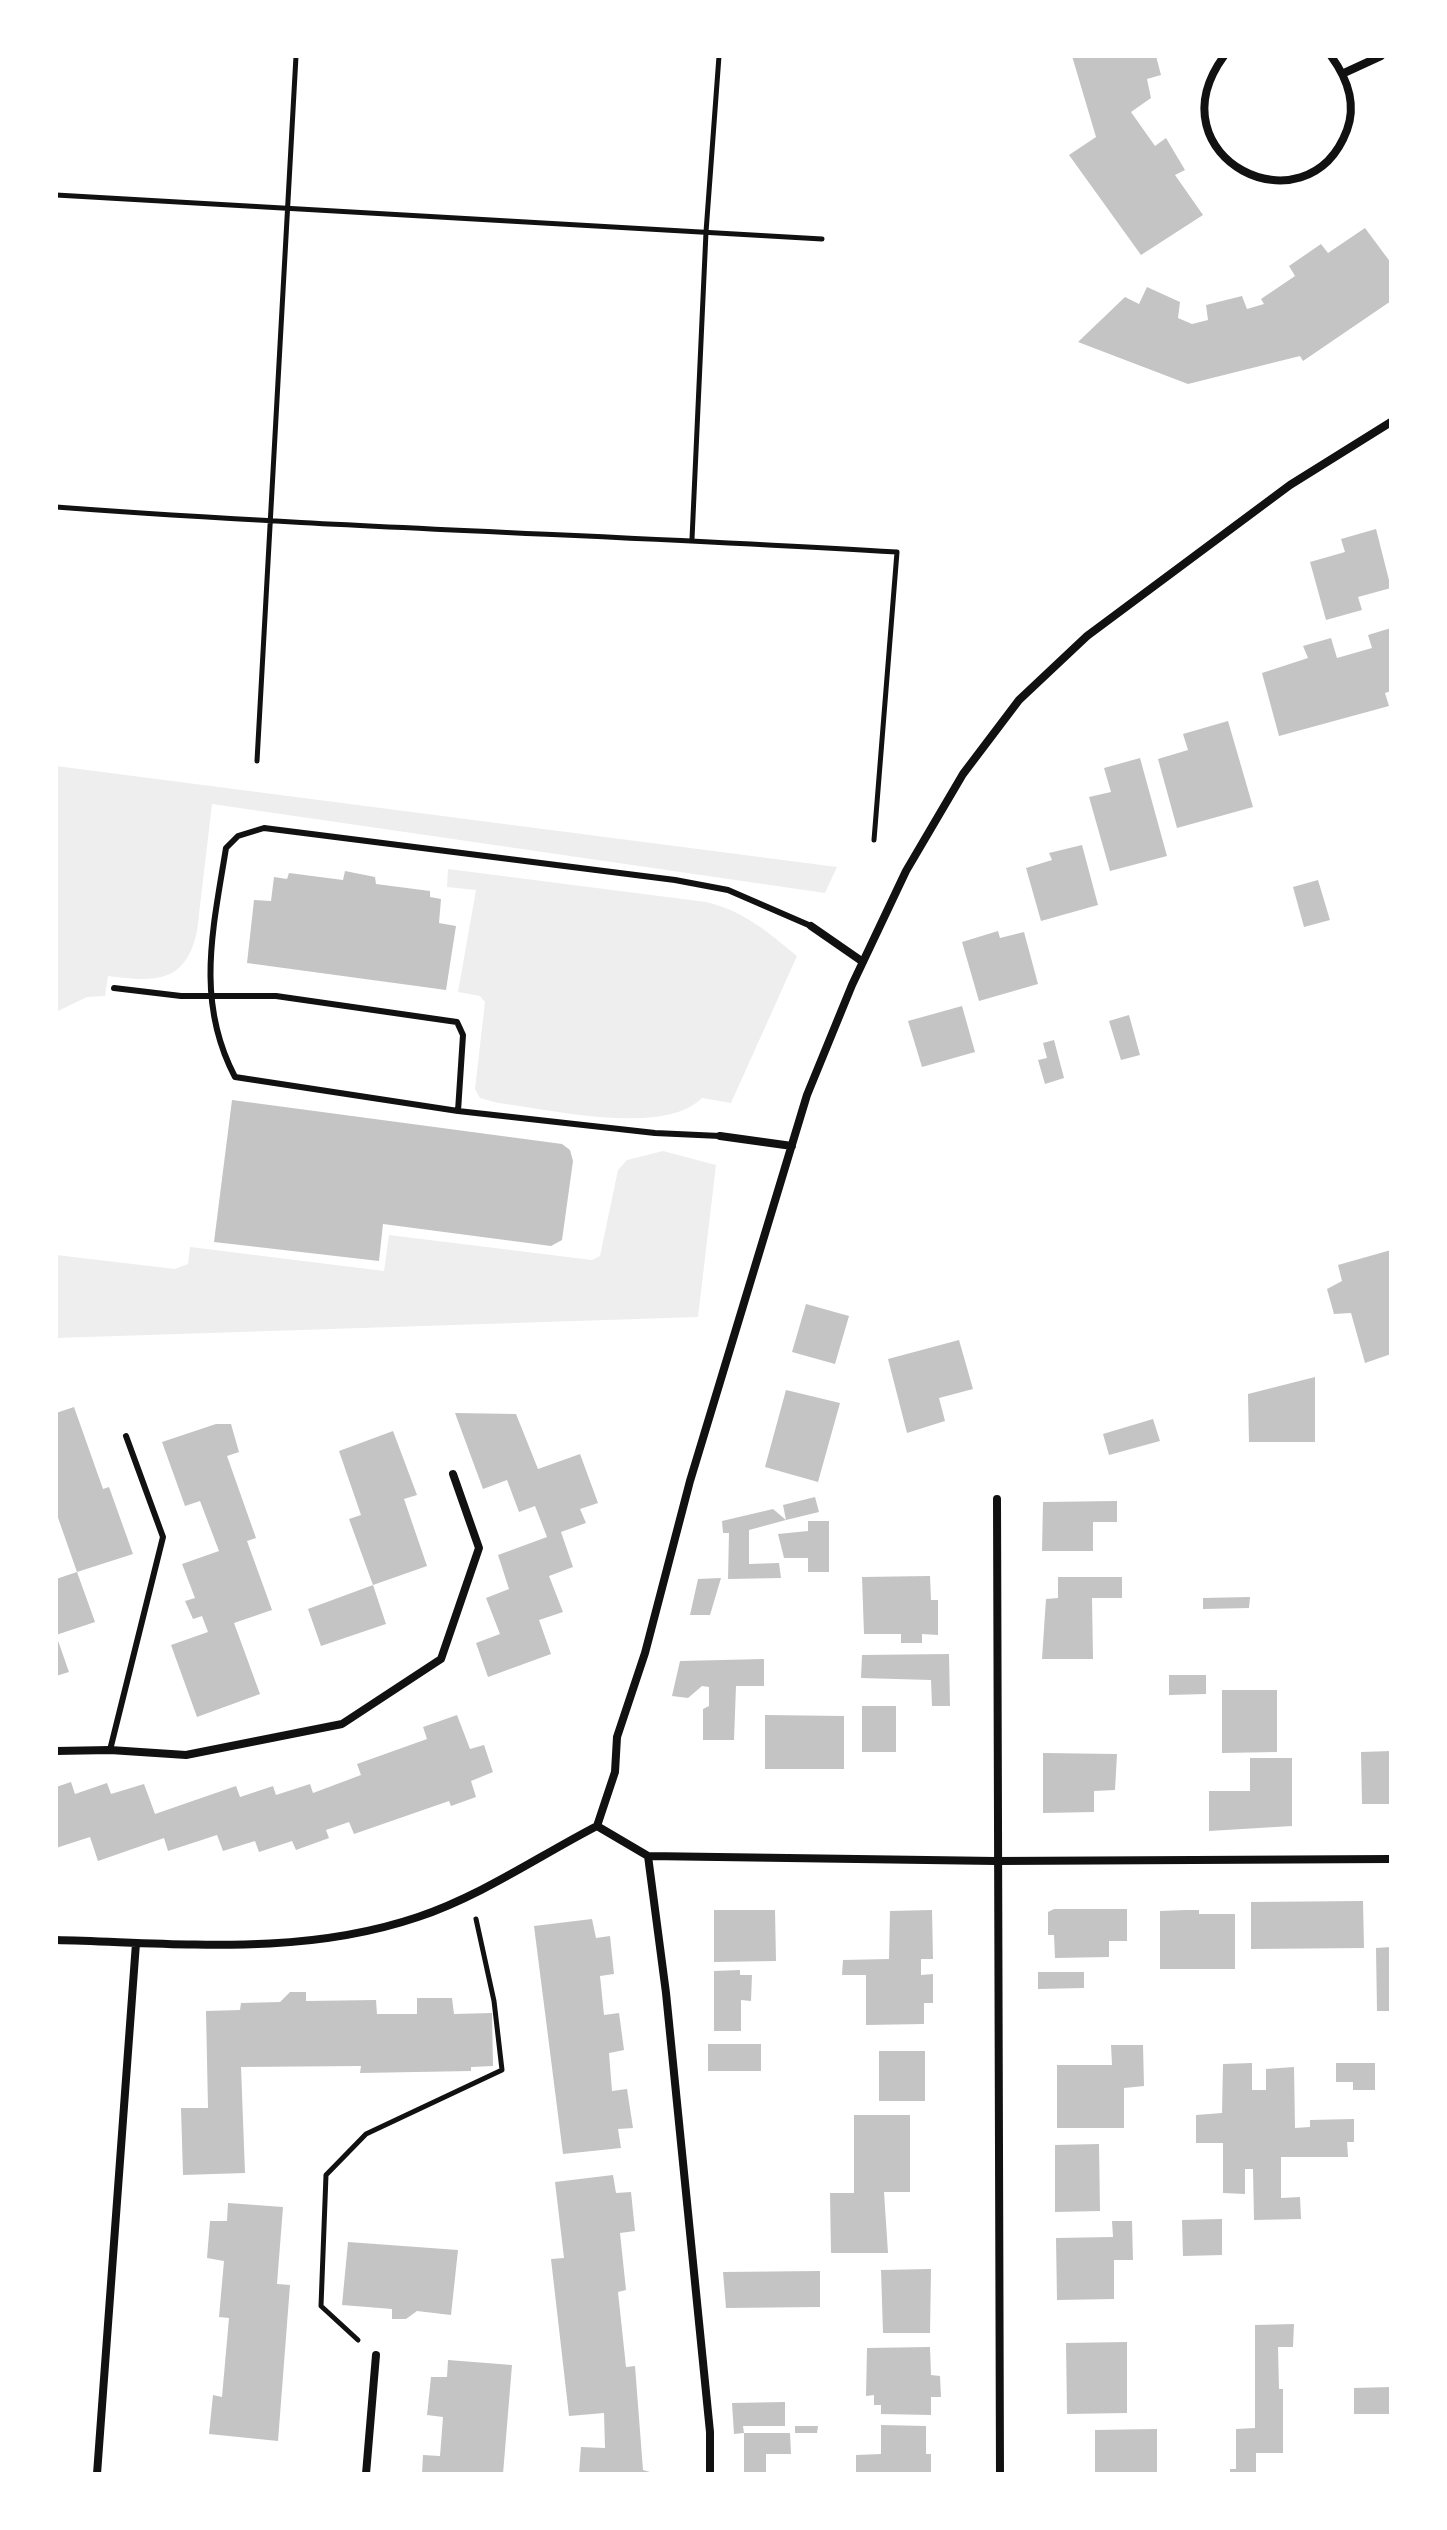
<!DOCTYPE html>
<html>
<head>
<meta charset="utf-8">
<style>
	body { margin:0 }
	#map { position:relative; width:1447px; height:2530px; overflow:hidden; background:#fff; font-family:"Public Sans",sans-serif }
	canvas { display:block }
	.frame { position:absolute; inset:0; border:58px solid #fff; pointer-events:none }
</style>
</head>
<body>
<div id="map">
<canvas width="1447" height="2530"></canvas>
<div class="frame"></div>
</div>
<script>
const c = document.querySelector('canvas').getContext('2d');
c.lineJoin = 'round';
function fillPath(path, color) { c.fillStyle = color; c.fill(path, 'evenodd'); }
function trace(path, color, width, dash) { c.strokeStyle = color; c.lineWidth = width; c.lineCap = dash ? 'butt' : 'round'; c.setLineDash(dash || []); c.stroke(path); }
const green = new Path2D(`
	M 56,766 L 837,867 L 825,893 L 212,804 L 197,931 C 186,984 154,982 108,976 L 105,996 L 87,997 L 56,1012 Z
	M 448,869 L 706,902 C 744,911 768,932 797,956 L 731,1103 L 702,1098 C 663,1137 550,1109 498,1103 L 480,1098 L 475,1089 L 485,1002 L 480,996 L 458,992 L 476,890 L 447,887 Z
	M 663,1151 L 716,1165 L 698,1317 L 56,1338 L 56,1255 L 175,1269 L 188,1264 L 190,1247 L 384,1271 L 389,1235 L 592,1260 L 600,1256 L 618,1170 L 627,1160 Z`);
const building = new Path2D(`
	M 1072,56 L 1156,56 L 1161,75 L 1147,79 L 1151,98 L 1131,112 L 1155,146 L 1166,138 L 1185,170 L 1175,175 L 1203,215 L 1141,255 L 1069,155 L 1096,137 Z
	M 1365,228 L 1391,263 L 1391,301 L 1303,361 L 1300,356 L 1188,384 L 1078,342 L 1125,297 L 1139,304 L 1147,287 L 1180,302 L 1178,318 L 1192,324 L 1208,320 L 1206,305 L 1242,296 L 1247,309 L 1264,304 L 1261,299 L 1295,276 L 1289,266 L 1321,244 L 1328,253 Z
	M 1376,529 L 1391,588 L 1358,597 L 1362,610 L 1326,620 L 1310,562 L 1345,552 L 1341,539 Z
	M 1391,628 L 1391,691 L 1385,693 L 1389,706 L 1279,736 L 1262,673 L 1308,658 L 1303,646 L 1331,638 L 1337,658 L 1372,648 L 1368,635 Z
	M 1228,721 L 1253,807 L 1177,828 L 1158,759 L 1188,750 L 1183,734 Z
	M 1140,758 L 1167,856 L 1110,871 L 1089,797 L 1111,792 L 1104,768 Z
	M 1082,845 L 1098,905 L 1041,921 L 1026,868 L 1052,860 L 1049,853 Z
	M 345,871 L 375,877 L 376,884 L 430,891 L 430,897 L 441,899 L 439,923 L 456,926 L 446,990 L 247,963 L 254,900 L 271,901 L 274,877 L 287,879 L 289,873 L 343,880 Z
	M 1318,880 L 1330,920 L 1304,927 L 1293,887 Z
	M 998,931 L 1000,938 L 1024,932 L 1038,984 L 979,1001 L 962,942 Z
	M 962,1006 L 975,1052 L 922,1067 L 908,1021 Z
	M 1129,1015 L 1140,1055 L 1121,1060 L 1109,1021 Z
	M 1054,1040 L 1064,1078 L 1045,1084 L 1038,1060 L 1047,1058 L 1043,1043 Z
	M 232,1100 L 562,1144 L 570,1150 L 573,1161 L 562,1240 L 551,1246 L 383,1224 L 379,1261 L 214,1242 Z
	M 1391,1250 L 1391,1354 L 1365,1363 L 1351,1313 L 1334,1314 L 1327,1289 L 1342,1281 L 1338,1265 Z
	M 806,1304 L 849,1316 L 835,1364 L 792,1352 Z
	M 959,1340 L 973,1389 L 939,1398 L 945,1421 L 907,1433 L 888,1359 Z
	M 1315,1377 L 1315,1442 L 1249,1442 L 1248,1394 Z
	M 786,1390 L 840,1403 L 818,1482 L 765,1467 Z
	M 74,1407 L 103,1489 L 109,1487 L 133,1554 L 77,1572 L 95,1622 L 56,1635 L 56,1579 L 77,1572 L 56,1512 L 56,1413 Z
	M 455,1413 L 516,1414 L 538,1469 L 580,1454 L 598,1503 L 580,1509 L 586,1523 L 561,1532 L 573,1567 L 549,1576 L 563,1612 L 539,1620 L 551,1654 L 488,1677 L 476,1643 L 500,1634 L 486,1598 L 509,1589 L 498,1555 L 547,1537 L 535,1506 L 519,1512 L 507,1480 L 483,1489 Z
	M 1153,1419 L 1160,1441 L 1109,1455 L 1103,1434 Z
	M 216,1424 L 231,1424 L 239,1452 L 227,1456 L 256,1538 L 247,1541 L 272,1610 L 234,1623 L 260,1694 L 197,1717 L 171,1645 L 208,1632 L 202,1616 L 193,1619 L 185,1601 L 195,1598 L 182,1564 L 219,1551 L 200,1501 L 185,1506 L 162,1442 Z
	M 393,1431 L 417,1495 L 404,1499 L 427,1566 L 373,1585 L 386,1624 L 321,1646 L 308,1609 L 373,1585 L 349,1519 L 361,1515 L 339,1451 Z
	M 815,1497 L 819,1512 L 786,1520 L 783,1505 Z
	M 1117,1501 L 1117,1522 L 1093,1522 L 1093,1551 L 1042,1551 L 1043,1502 Z
	M 773,1509 L 786,1520 L 749,1530 L 749,1564 L 779,1563 L 781,1578 L 728,1579 L 729,1533 L 723,1533 L 722,1521 Z
	M 808,1521 L 829,1521 L 829,1572 L 808,1572 L 808,1558 L 784,1558 L 778,1534 L 808,1531 Z
	M 930,1576 L 931,1600 L 938,1600 L 938,1635 L 922,1634 L 922,1643 L 901,1643 L 901,1634 L 864,1634 L 862,1577 Z
	M 1058,1577 L 1122,1577 L 1122,1598 L 1092,1598 L 1093,1659 L 1042,1659 L 1046,1599 L 1058,1598 Z
	M 721,1578 L 710,1615 L 690,1615 L 698,1579 Z
	M 1250,1597 L 1249,1608 L 1203,1609 L 1203,1598 Z
	M 56,1635 L 69,1672 L 56,1676 Z
	M 949,1654 L 950,1706 L 932,1706 L 931,1680 L 861,1678 L 862,1655 Z
	M 764,1659 L 764,1686 L 736,1686 L 734,1740 L 703,1740 L 703,1709 L 709,1706 L 709,1687 L 702,1686 L 688,1698 L 672,1696 L 680,1661 Z
	M 1169,1675 L 1206,1675 L 1206,1694 L 1169,1695 Z
	M 1222,1690 L 1277,1690 L 1277,1752 L 1222,1753 Z
	M 862,1706 L 896,1706 L 896,1752 L 862,1752 Z
	M 457,1715 L 470,1749 L 484,1745 L 493,1772 L 471,1781 L 476,1797 L 451,1806 L 449,1801 L 354,1834 L 349,1822 L 326,1830 L 329,1838 L 296,1850 L 292,1841 L 259,1852 L 255,1841 L 223,1851 L 217,1835 L 168,1851 L 164,1838 L 98,1861 L 90,1837 L 56,1848 L 56,1787 L 71,1782 L 75,1794 L 107,1783 L 111,1794 L 144,1784 L 155,1814 L 236,1786 L 240,1797 L 273,1786 L 276,1795 L 310,1784 L 313,1793 L 361,1775 L 357,1764 L 427,1739 L 423,1727 Z
	M 765,1715 L 844,1716 L 844,1769 L 765,1769 Z
	M 1391,1751 L 1391,1804 L 1362,1804 L 1361,1752 Z
	M 1043,1753 L 1117,1754 L 1115,1790 L 1094,1791 L 1094,1812 L 1043,1813 Z
	M 1250,1758 L 1292,1758 L 1292,1826 L 1209,1831 L 1209,1791 L 1250,1791 Z
	M 1363,1901 L 1364,1948 L 1251,1949 L 1251,1902 Z
	M 1054,1909 L 1127,1909 L 1127,1941 L 1109,1941 L 1109,1957 L 1055,1958 L 1054,1935 L 1048,1935 L 1048,1912 Z
	M 714,1910 L 775,1910 L 776,1961 L 714,1962 Z
	M 932,1910 L 933,1959 L 921,1959 L 921,1975 L 933,1974 L 933,2003 L 924,2003 L 924,2024 L 866,2025 L 866,1975 L 842,1975 L 843,1960 L 889,1959 L 890,1911 Z
	M 1186,1910 L 1199,1910 L 1199,1914 L 1235,1914 L 1235,1969 L 1160,1969 L 1160,1911 Z
	M 592,1919 L 596,1938 L 610,1936 L 614,1974 L 600,1976 L 604,2015 L 619,2013 L 624,2050 L 609,2053 L 612,2091 L 627,2089 L 633,2128 L 618,2129 L 621,2148 L 563,2154 L 534,1926 Z
	M 1391,1947 L 1391,2011 L 1377,2011 L 1376,1948 Z
	M 740,1970 L 740,1975 L 752,1975 L 751,2001 L 741,2000 L 741,2031 L 714,2031 L 714,1971 Z
	M 1038,1972 L 1084,1972 L 1084,1988 L 1038,1989 Z
	M 290,1992 L 306,1992 L 306,2001 L 376,2000 L 377,2014 L 417,2014 L 417,1998 L 452,1998 L 454,2014 L 492,2013 L 493,2066 L 471,2067 L 471,2071 L 360,2073 L 361,2066 L 241,2067 L 245,2173 L 183,2175 L 181,2108 L 208,2108 L 206,2011 L 240,2010 L 241,2003 L 280,2002 Z
	M 708,2044 L 761,2044 L 761,2071 L 708,2071 Z
	M 1111,2045 L 1143,2045 L 1144,2086 L 1124,2088 L 1124,2128 L 1057,2128 L 1057,2065 L 1112,2065 Z
	M 879,2051 L 925,2051 L 925,2101 L 879,2101 Z
	M 1252,2063 L 1252,2090 L 1266,2090 L 1266,2069 L 1294,2067 L 1295,2128 L 1310,2127 L 1310,2120 L 1354,2119 L 1354,2142 L 1347,2142 L 1348,2157 L 1281,2157 L 1281,2198 L 1300,2197 L 1301,2219 L 1254,2220 L 1253,2169 L 1245,2169 L 1245,2194 L 1223,2193 L 1223,2143 L 1196,2143 L 1196,2115 L 1222,2113 L 1223,2064 Z
	M 1336,2063 L 1375,2063 L 1375,2090 L 1353,2090 L 1353,2082 L 1336,2082 Z
	M 854,2115 L 910,2115 L 910,2192 L 884,2192 L 888,2253 L 831,2253 L 830,2193 L 854,2193 Z
	M 1099,2144 L 1100,2211 L 1055,2212 L 1055,2145 Z
	M 613,2175 L 616,2193 L 631,2192 L 635,2231 L 620,2233 L 626,2290 L 618,2292 L 626,2367 L 635,2366 L 643,2470 L 657,2474 L 579,2474 L 581,2447 L 605,2448 L 604,2413 L 569,2416 L 551,2259 L 564,2258 L 555,2182 Z
	M 228,2203 L 283,2207 L 277,2284 L 290,2285 L 278,2441 L 209,2434 L 213,2395 L 222,2397 L 229,2318 L 219,2317 L 224,2261 L 207,2258 L 210,2221 L 227,2221 Z
	M 1222,2219 L 1222,2255 L 1183,2256 L 1182,2220 Z
	M 1112,2221 L 1132,2221 L 1133,2260 L 1114,2260 L 1114,2299 L 1057,2300 L 1056,2238 L 1113,2237 Z
	M 348,2242 L 458,2250 L 451,2315 L 417,2311 L 406,2319 L 392,2319 L 392,2309 L 342,2305 Z
	M 931,2269 L 930,2333 L 883,2333 L 881,2270 Z
	M 820,2271 L 820,2307 L 726,2308 L 723,2272 Z
	M 1294,2324 L 1293,2347 L 1278,2347 L 1279,2389 L 1283,2389 L 1283,2453 L 1256,2453 L 1256,2474 L 1230,2474 L 1230,2469 L 1236,2469 L 1236,2429 L 1255,2428 L 1255,2325 Z
	M 1127,2342 L 1127,2413 L 1067,2414 L 1066,2343 Z
	M 930,2347 L 931,2375 L 940,2376 L 941,2397 L 931,2397 L 931,2415 L 881,2414 L 881,2405 L 874,2405 L 874,2395 L 866,2396 L 867,2348 Z
	M 448,2360 L 512,2365 L 503,2474 L 422,2474 L 423,2455 L 440,2456 L 443,2417 L 427,2415 L 431,2377 L 447,2377 Z
	M 1391,2387 L 1391,2414 L 1354,2414 L 1354,2388 Z
	M 785,2402 L 785,2426 L 743,2426 L 744,2433 L 734,2434 L 732,2403 Z
	M 881,2425 L 926,2426 L 926,2454 L 931,2454 L 931,2474 L 856,2474 L 856,2455 L 881,2454 Z
	M 795,2426 L 818,2426 L 817,2433 L 795,2433 Z
	M 1157,2429 L 1157,2474 L 1095,2474 L 1095,2430 Z
	M 744,2433 L 790,2433 L 791,2454 L 766,2454 L 766,2474 L 744,2474 Z`);
const path = new Path2D(`
	M 56,195 L 822,239
	M 56,507 C 336,528 617,535 897,552 L 874,840
	M 692,539 L 706,232 L 719,56
	M 257,761 L 296,56
	M 358,2340 L 321,2306 L 326,2175 L 366,2134 L 502,2070 L 494,2001 L 476,1919`);
const service = new Path2D(`
	M 114,988 L 181,996 L 276,996 L 457,1022 L 463,1035 L 458,1111
	M 720,1136 L 655,1133 L 458,1111 L 235,1077 C 195,1001 213,929 226,848 L 238,836 L 264,828 L 675,880 L 728,890 L 811,926
	M 110,1750 L 163,1537 L 126,1436`);
const minor = new Path2D(`
	M 1224,56 C 1150,157 1307,236 1347,130 C 1357,103 1347,78 1331,56
	M 1344,73 L 1381,56
	M 811,926 L 863,962
	M 720,1136 L 792,1146
	M 997,1499 L 1000,2474
	M 56,1751 L 110,1750 L 186,1755 L 342,1724 L 441,1659 L 479,1548 L 453,1474
	M 597,1826 L 648,1856 L 996,1861 L 1391,1859
	M 648,1856 L 666,1993 L 710,2432 L 710,2474
	M 56,1940 C 179,1943 300,1957 418,1917 C 481,1896 539,1856 597,1826 L 615,1772 L 617,1737 L 645,1653 L 690,1481 L 807,1095 L 852,985 L 906,871 L 963,774 L 1019,700 L 1087,636 L 1290,485 L 1391,422
	M 97,2474 L 136,1943
	M 366,2474 L 376,2355`);
fillPath(green, '#eee');
fillPath(building, '#c4c4c4');
trace(path, '#111', 5);
trace(service, '#111', 6);
trace(minor, '#111', 8);
</script>
</body>
</html>
